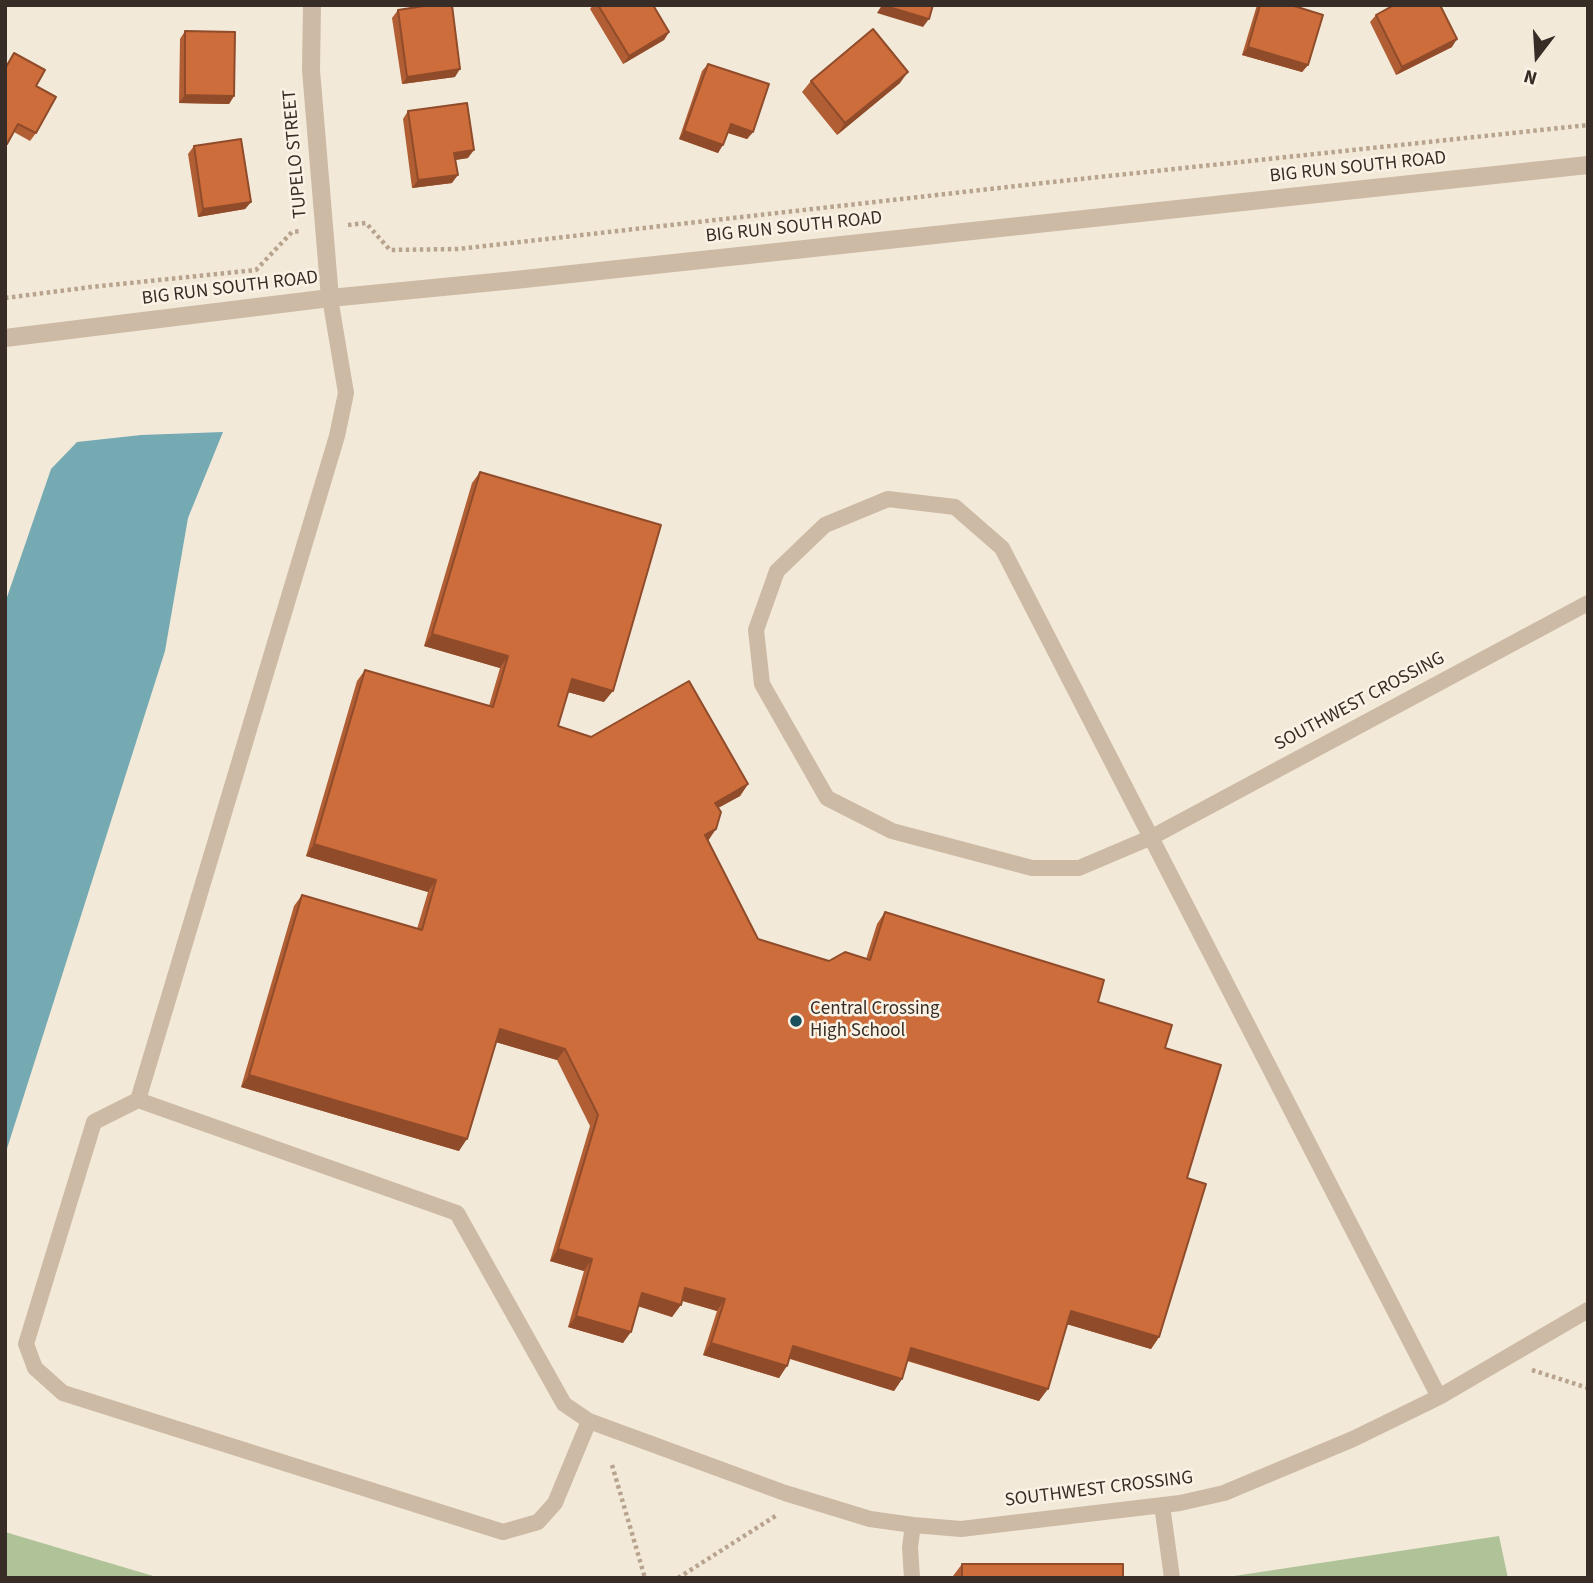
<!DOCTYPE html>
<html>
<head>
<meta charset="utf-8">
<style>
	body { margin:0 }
	#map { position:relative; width:1593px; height:1583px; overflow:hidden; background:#f3e9d9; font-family:"Source Sans 3",sans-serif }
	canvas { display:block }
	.frame { position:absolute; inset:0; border:7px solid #372d26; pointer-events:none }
	.north { position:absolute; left:1502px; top:21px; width:70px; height:70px; -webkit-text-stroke:5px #faf3e5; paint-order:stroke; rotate:197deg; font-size:19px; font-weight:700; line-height:28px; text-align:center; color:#372d26 }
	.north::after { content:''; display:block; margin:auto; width:24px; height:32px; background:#372d26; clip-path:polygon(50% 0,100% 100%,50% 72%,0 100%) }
</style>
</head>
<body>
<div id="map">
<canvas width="1593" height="1583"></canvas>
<div class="frame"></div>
<div class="north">N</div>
</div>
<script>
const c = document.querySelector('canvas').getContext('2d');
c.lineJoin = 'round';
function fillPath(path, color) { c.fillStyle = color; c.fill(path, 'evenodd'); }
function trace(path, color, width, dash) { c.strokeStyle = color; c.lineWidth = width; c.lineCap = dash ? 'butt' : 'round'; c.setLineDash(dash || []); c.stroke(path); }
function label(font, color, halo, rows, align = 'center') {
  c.font = font + ' "Source Sans 3",sans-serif'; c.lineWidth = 5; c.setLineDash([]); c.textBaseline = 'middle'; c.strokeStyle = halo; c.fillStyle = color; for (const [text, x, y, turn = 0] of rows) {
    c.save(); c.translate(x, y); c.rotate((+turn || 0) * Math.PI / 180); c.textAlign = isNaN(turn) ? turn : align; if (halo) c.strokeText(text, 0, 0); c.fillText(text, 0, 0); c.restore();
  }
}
const green = new Path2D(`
	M 5,1532 L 160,1578 L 5,1578 Z
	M 1499,1536 L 1508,1578 L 1234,1578 L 1234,1576 Z`);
const water = new Path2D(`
	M 223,432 L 188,518 L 165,651 L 5,1155 L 5,603 L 51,469 L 77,442 L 141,435 Z`);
const path = new Path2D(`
	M 348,225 L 366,223 L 390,250 L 458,249 L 1052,182 L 1588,125
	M 5,298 L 91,287 L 256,270 L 292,232 L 302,231
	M 1532,1370 L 1588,1388
	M 612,1465 L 645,1578
	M 678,1578 L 777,1515`);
const service = new Path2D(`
	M 138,1100 L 337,436 L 346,393 L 330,298
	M 1439,1397 L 1002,548 L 955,507 L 888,499 L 825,525 L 777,571 L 756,630 L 762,684 L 827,798 L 892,831 L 1032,868 L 1079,868 L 1152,837 L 1588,603
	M 589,1421 L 555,1503 L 538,1522 L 503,1532 L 63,1393 L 35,1368 L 26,1344 L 94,1122 L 138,1100 L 457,1213 L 564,1404 L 589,1421 L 785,1493 L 870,1519 L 913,1525 L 961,1529 L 1180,1503 L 1224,1493 L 1353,1439 L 1439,1397 L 1588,1310
	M 1162,1505 L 1172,1578
	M 912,1578 L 910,1547 L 913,1525`);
const minor = new Path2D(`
	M 312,5 L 311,70 L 330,298`);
const tertiary = new Path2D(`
	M 5,338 L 330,298 L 515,280 L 1588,165`);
const wall = new Path2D(`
	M 593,5 L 653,5 L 669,32 L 664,40 L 623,64 L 590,9 Z
	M 1257,5 L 1291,5 L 1308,65 L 1302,72 L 1242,55 Z
	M 398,10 L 455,77 L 402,84 L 392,18 Z
	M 1376,15 L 1452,47 L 1396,75 L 1370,22 Z
	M 185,31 L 234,96 L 229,104 L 179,103 L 180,39 Z
	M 14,53 L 36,86 L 36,133 L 30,141 L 14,132 L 5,147 L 5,67 Z
	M 708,64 L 753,132 L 747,139 L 728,133 L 718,153 L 679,139 L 702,71 Z
	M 811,81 L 900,83 L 837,135 L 802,92 Z
	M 408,111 L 468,158 L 455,160 L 452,183 L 412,188 L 403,119 Z
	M 194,146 L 251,202 L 245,209 L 198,217 L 188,154 Z
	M 480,472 L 604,702 L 568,692 L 558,726 L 748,784 L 740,796 L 718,808 L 708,841 L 758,939 L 829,961 L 866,959 L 877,924 L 885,912 L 1098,1002 L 1165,1048 L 1187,1178 L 1159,1337 L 1151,1349 L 1067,1324 L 1039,1401 L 907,1361 L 902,1379 L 894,1391 L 790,1359 L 779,1378 L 703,1355 L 717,1311 L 682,1301 L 672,1317 L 639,1306 L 623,1343 L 568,1327 L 584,1271 L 550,1261 L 590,1126 L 557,1060 L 496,1042 L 459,1151 L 241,1087 L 294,906 L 302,895 L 417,929 L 428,892 L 306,856 L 357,681 L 365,670 L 489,706 L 500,668 L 424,646 L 472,483 Z
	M 962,1564 L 1123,1578 L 953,1578 L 953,1576 Z`);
const shadedWall = new Path2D(`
	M 882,5 L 929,19 L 923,27 L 877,13 Z
	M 669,32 L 664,40 L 623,64 L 629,56 Z
	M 1457,39 L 1452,47 L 1396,75 L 1402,67 Z
	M 1248,47 L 1308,65 L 1302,72 L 1242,55 Z
	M 460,69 L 455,77 L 402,84 L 407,77 Z
	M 908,72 L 900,83 L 837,135 L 845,123 Z
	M 185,95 L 234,96 L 229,104 L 179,103 Z
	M 731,124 L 753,132 L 747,139 L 725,132 Z
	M 684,131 L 723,145 L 718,153 L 679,139 Z
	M 474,150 L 468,158 L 449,161 L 454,153 Z
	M 458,175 L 452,183 L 412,188 L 418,180 Z
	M 251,202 L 245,209 L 198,217 L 203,209 Z
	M 432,634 L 508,656 L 500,668 L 424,646 Z
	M 572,679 L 613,691 L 604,702 L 564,691 Z
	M 748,784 L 740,796 L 707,814 L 715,803 Z
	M 716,829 L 708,841 L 696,847 L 705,835 Z
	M 314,844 L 436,880 L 428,892 L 306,856 Z
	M 500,1029 L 565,1049 L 557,1060 L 492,1041 Z
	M 249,1075 L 467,1139 L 459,1151 L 241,1087 Z
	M 558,1249 L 592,1259 L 584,1271 L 550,1261 Z
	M 685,1288 L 725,1299 L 717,1311 L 677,1299 Z
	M 642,1293 L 681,1305 L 672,1317 L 634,1305 Z
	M 1071,1311 L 1159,1337 L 1151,1349 L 1063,1323 Z
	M 576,1316 L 631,1332 L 623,1343 L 568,1327 Z
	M 711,1343 L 787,1366 L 779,1378 L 703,1355 Z
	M 793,1346 L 902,1379 L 894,1391 L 785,1357 Z
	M 911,1348 L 1048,1389 L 1039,1401 L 903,1359 Z`);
const building = new Path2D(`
	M 430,5 L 452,5 L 460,69 L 407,77 L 398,10 Z
	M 598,5 L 653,5 L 669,32 L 629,56 Z
	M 882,5 L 933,5 L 929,19 Z
	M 1260,5 L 1291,5 L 1323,15 L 1308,65 L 1248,47 Z
	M 1394,5 L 1440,5 L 1457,39 L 1402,67 L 1376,15 Z
	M 873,29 L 908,72 L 845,123 L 811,81 Z
	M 185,31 L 235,32 L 234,96 L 185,95 Z
	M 14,53 L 45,70 L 36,86 L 56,97 L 36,133 L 18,124 L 7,144 L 5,143 L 5,69 Z
	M 708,64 L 769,84 L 753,132 L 731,124 L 723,145 L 684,131 Z
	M 467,103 L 474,150 L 454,153 L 458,175 L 418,180 L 408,111 Z
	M 241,139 L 251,202 L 203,209 L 194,146 Z
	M 480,472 L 661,525 L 613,691 L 572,679 L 558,726 L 591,737 L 689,681 L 748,784 L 715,803 L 721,812 L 716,829 L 705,835 L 758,939 L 829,961 L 845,952 L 870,960 L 885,912 L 1104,980 L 1098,1002 L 1172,1025 L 1165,1048 L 1221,1065 L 1187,1178 L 1206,1184 L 1159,1337 L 1071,1311 L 1048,1389 L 911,1348 L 902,1379 L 793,1346 L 787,1366 L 711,1343 L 725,1299 L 685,1288 L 681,1305 L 642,1293 L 631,1332 L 576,1316 L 592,1259 L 558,1249 L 598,1115 L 565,1049 L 500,1029 L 467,1139 L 249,1075 L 302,895 L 422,930 L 436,880 L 314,844 L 365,670 L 493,707 L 508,656 L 432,634 Z
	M 962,1564 L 1123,1564 L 1123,1578 L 962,1578 Z`);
const markers = [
	[796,1021,7,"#19505b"]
];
const streetNames = [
	["TUPELO STREET",296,154,-95],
	["BIG RUN SOUTH ROAD",1358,168,-6],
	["BIG RUN SOUTH ROAD",794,228,-6],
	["BIG RUN SOUTH ROAD",230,289,-7],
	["SOUTHWEST CROSSING",1360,702,-28],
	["SOUTHWEST CROSSING",1099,1490,-7]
];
const poiNames = [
	["Central Crossing",810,1010],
	["High School",810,1032]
];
fillPath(green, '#b0c398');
fillPath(water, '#76aab2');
trace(path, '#b8a48e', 4.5, [3.5, 3.5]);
trace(service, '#ccbaa4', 16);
trace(minor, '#ccbaa4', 18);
trace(tertiary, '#ccbaa4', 18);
fillPath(wall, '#b15e34');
fillPath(shadedWall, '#904c2a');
fillPath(building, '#ce6d3c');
trace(building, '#904c2a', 2);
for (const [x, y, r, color] of markers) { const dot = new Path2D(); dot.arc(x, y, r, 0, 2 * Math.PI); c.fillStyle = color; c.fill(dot); trace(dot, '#faf3e5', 2.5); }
label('19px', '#372d26', '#faf3e5', streetNames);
label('19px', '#372d26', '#faf3e5', poiNames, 'left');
</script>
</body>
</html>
